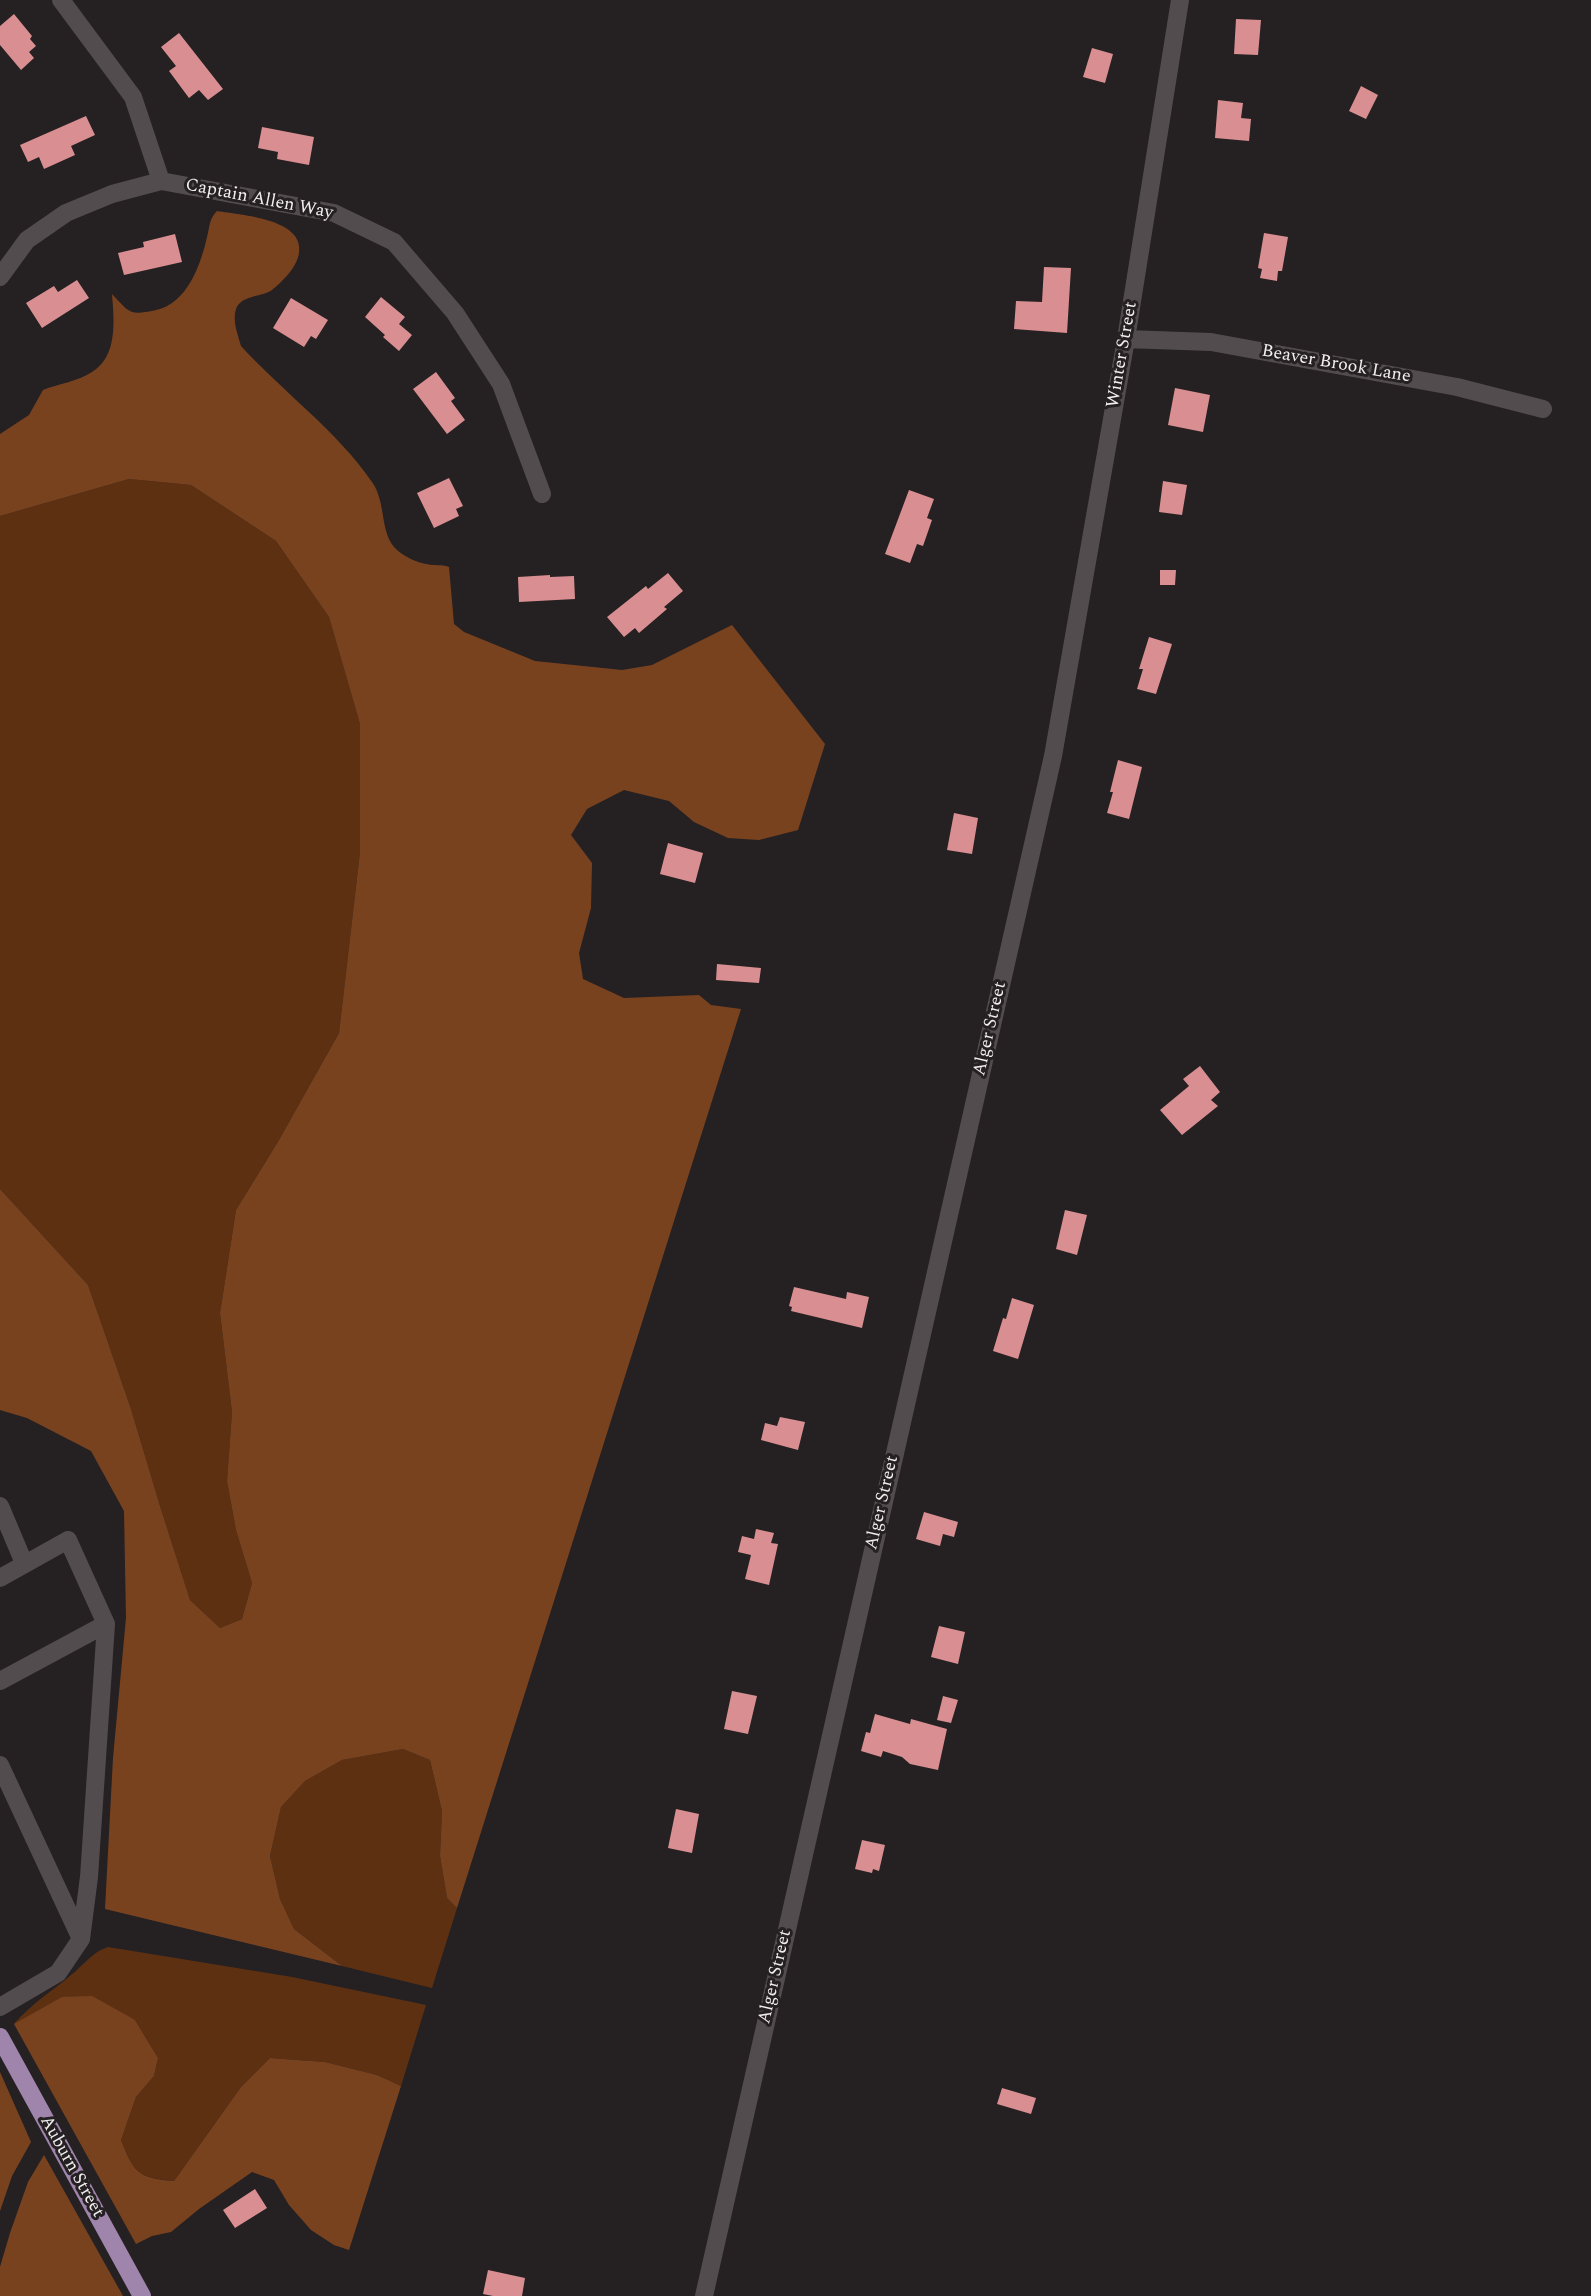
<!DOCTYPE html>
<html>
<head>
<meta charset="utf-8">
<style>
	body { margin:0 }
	canvas { display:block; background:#252022 }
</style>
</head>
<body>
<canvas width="1591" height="2296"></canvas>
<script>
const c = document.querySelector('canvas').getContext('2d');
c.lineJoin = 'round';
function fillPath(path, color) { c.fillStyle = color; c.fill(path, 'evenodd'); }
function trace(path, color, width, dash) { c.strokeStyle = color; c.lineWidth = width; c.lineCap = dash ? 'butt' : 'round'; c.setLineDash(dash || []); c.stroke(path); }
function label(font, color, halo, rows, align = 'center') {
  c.font = font + ' Spectral,serif'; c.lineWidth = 6; c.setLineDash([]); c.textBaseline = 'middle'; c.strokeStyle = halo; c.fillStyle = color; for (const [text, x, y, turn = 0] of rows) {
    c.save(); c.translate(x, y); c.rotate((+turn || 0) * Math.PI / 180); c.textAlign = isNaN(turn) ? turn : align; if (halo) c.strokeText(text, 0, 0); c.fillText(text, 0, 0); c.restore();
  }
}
const green = new Path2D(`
	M 129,479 L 191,485 L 276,541 L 329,617 L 360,724 L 360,852 L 339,1033 L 279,1140 L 236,1210 L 220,1313 L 232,1412 L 227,1481 L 236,1530 L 252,1583 L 242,1619 L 220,1628 L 190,1600 L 160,1506 L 131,1409 L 88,1285 L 0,1189 L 0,516 Z
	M 403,1749 L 430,1760 L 442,1811 L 440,1856 L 447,1898 L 457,1908 L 432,1988 L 342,1966 L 294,1929 L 280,1899 L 270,1856 L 281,1807 L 305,1781 L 342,1760 Z
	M 108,1947 L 292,1977 L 426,2005 L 401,2086 L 377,2075 L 325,2062 L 270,2058 L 241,2087 L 174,2181 C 137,2177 135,2174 121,2140 L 136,2097 L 154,2076 L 158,2058 L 135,2020 L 14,2024 C 32,2003 51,1992 71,1975 C 84,1965 92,1952 108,1947 Z`);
const forest = new Path2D(`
	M 217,211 C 241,215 305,219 299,253 C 297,267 283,281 272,290 C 262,297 241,295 236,309 C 232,321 238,335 241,346 C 282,391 339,433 372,482 C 387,503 379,534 397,550 C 403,556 418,563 426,564 C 434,566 441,564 449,567 L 454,624 L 464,632 L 535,661 L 622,670 L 652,665 L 732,625 L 825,744 L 798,830 L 759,840 L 728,838 L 694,822 L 669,801 L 624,790 L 587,809 L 571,835 L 592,863 L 591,908 L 579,953 L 583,979 L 624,998 L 699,995 L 711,1005 L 741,1009 L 457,1908 L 447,1898 L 440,1856 L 442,1811 L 430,1760 L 403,1749 L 342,1760 L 305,1781 L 281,1807 L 270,1856 L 280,1899 L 294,1929 L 342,1966 L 105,1909 L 113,1758 L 126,1618 L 124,1511 L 91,1451 L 27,1418 L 0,1410 L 0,1189 L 88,1285 L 131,1409 L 160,1506 L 190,1600 L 220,1628 L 242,1619 L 252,1583 L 236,1530 L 227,1481 L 232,1412 L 220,1313 L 236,1210 L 279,1140 L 339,1033 L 360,852 L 360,724 L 329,617 L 276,541 L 191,485 L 129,479 L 0,516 L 0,434 L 29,415 L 43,390 C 58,384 79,381 92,372 C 118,356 114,320 112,294 C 130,313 129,316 156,310 C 187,304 201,264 207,237 C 210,226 209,219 217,211 Z
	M 92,1996 L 135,2020 L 158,2058 L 154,2076 L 136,2097 L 121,2140 C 134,2173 138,2178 174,2181 L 241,2087 L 270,2058 L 325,2062 L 377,2075 L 401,2086 L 349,2250 L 334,2245 L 311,2230 L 289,2205 L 274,2180 L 252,2172 L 199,2209 L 171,2232 L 152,2236 L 136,2244 L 14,2024 L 62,1997 Z
	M 0,2072 L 31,2142 L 12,2176 L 0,2211 Z
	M 44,2155 L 123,2296 L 0,2296 L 0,2267 L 10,2233 L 28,2182 Z`);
const building = new Path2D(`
	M 14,14 L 32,36 L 30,39 L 36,46 L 29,52 L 34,58 L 21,70 L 0,45 L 0,26 Z
	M 1236,19 L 1261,20 L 1258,55 L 1234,54 Z
	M 179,33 L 223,89 L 208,100 L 199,90 L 189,98 L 169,71 L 176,66 L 161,47 Z
	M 1092,48 L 1113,54 L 1105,83 L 1083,77 Z
	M 1361,86 L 1378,95 L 1366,119 L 1349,111 Z
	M 1218,100 L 1243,103 L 1241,118 L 1251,119 L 1249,141 L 1215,138 Z
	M 86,116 L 95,135 L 71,146 L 75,155 L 44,169 L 39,157 L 28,162 L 20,145 Z
	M 262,127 L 314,137 L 309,165 L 277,159 L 278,152 L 258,148 Z
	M 1264,233 L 1288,237 L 1282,271 L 1278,271 L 1277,281 L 1260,278 L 1262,269 L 1258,268 Z
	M 175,234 L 182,262 L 124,275 L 118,253 L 144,247 L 143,242 Z
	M 1044,267 L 1071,268 L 1067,333 L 1014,329 L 1016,301 L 1042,302 Z
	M 77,280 L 89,298 L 42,328 L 26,303 L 54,286 L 58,292 Z
	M 381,297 L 405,317 L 399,324 L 412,335 L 399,351 L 383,337 L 385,335 L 365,317 Z
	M 291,298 L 328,320 L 316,339 L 311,336 L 304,347 L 273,328 Z
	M 436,372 L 455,398 L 451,401 L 465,420 L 447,434 L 413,389 Z
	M 1175,388 L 1210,395 L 1203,432 L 1168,425 Z
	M 449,478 L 463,506 L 456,509 L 459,516 L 434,528 L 417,493 Z
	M 1163,481 L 1187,485 L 1182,515 L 1159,512 Z
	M 909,490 L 934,499 L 927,518 L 932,520 L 923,546 L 917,544 L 910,563 L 885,554 Z
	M 1160,570 L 1176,570 L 1175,585 L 1160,585 Z
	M 668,573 L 683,591 L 664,607 L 667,609 L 639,633 L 635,628 L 624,637 L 607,617 L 646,586 L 648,589 Z
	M 550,575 L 550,577 L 574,576 L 575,599 L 519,602 L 518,577 Z
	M 1149,637 L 1172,644 L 1156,694 L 1137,689 L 1143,669 L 1139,669 Z
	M 1118,760 L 1142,767 L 1129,819 L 1107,813 L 1113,792 L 1110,792 Z
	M 954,813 L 978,818 L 972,854 L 947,850 Z
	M 668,843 L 703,853 L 695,883 L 660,874 Z
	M 717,964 L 761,968 L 759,983 L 716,980 Z
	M 1200,1066 L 1220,1092 L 1211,1100 L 1218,1106 L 1182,1135 L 1160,1110 L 1189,1086 L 1183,1079 Z
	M 1065,1210 L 1087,1215 L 1077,1255 L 1056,1249 Z
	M 794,1287 L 846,1299 L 847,1292 L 869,1297 L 862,1328 L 791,1311 L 792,1307 L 789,1306 Z
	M 1012,1298 L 1034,1305 L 1018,1359 L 993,1351 L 1003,1318 L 1006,1319 Z
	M 780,1417 L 805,1422 L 798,1450 L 761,1440 L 765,1423 L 777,1426 Z
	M 924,1512 L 958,1522 L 954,1537 L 943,1534 L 940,1546 L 916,1539 Z
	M 756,1529 L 774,1533 L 771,1543 L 778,1544 L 769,1585 L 745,1579 L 751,1555 L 738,1552 L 742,1536 L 754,1539 Z
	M 939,1626 L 965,1632 L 958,1664 L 931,1657 Z
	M 732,1691 L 757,1696 L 748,1734 L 724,1729 Z
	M 943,1696 L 958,1700 L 951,1723 L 937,1720 Z
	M 875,1714 L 910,1724 L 911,1719 L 947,1729 L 938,1770 L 910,1764 L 902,1757 L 883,1751 L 881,1757 L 861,1751 L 866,1732 L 870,1733 Z
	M 676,1809 L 699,1814 L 692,1853 L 668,1848 Z
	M 862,1840 L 885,1845 L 879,1871 L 873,1869 L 872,1873 L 855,1869 Z
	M 1002,2088 L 1036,2098 L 1031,2114 L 997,2104 Z
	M 255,2189 L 267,2208 L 235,2228 L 223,2210 Z
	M 488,2270 L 525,2278 L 522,2296 L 493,2296 L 483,2294 Z`);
const minor = new Path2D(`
	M 61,0 L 133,97 L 161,181
	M 0,277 L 27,240 L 66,213 L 112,194 L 161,181 L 334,213 L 394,242 L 455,313 L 501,384 L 542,494
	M 1126,339 L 1211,342 L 1457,387 L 1543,409
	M 0,1506 L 24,1563
	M 0,1578 L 68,1540 L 106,1624 L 89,1877 L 81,1939 L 58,1973 L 0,2007
	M 0,1681 L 106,1624
	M 0,1765 L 81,1939
	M 704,2296 L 1053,756 L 1126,339 L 1180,0`);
const major = new Path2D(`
	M 0,2037 L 142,2296`);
const streetNames = [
	["Captain Allen Way",259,200,11],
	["Winter Street",1123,355,-80],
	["Beaver Brook Lane",1336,365,10],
	["Alger Street",991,1029,-77],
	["Alger Street",883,1503,-77],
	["Alger Street",776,1977,-77],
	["Auburn Street",71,2167,61]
];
fillPath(green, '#5e3012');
fillPath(forest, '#79421f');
fillPath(building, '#d98f91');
trace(minor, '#534c4f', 18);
trace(major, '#9f84ab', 18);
label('18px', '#f2eef0', '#252022', streetNames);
</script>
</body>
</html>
